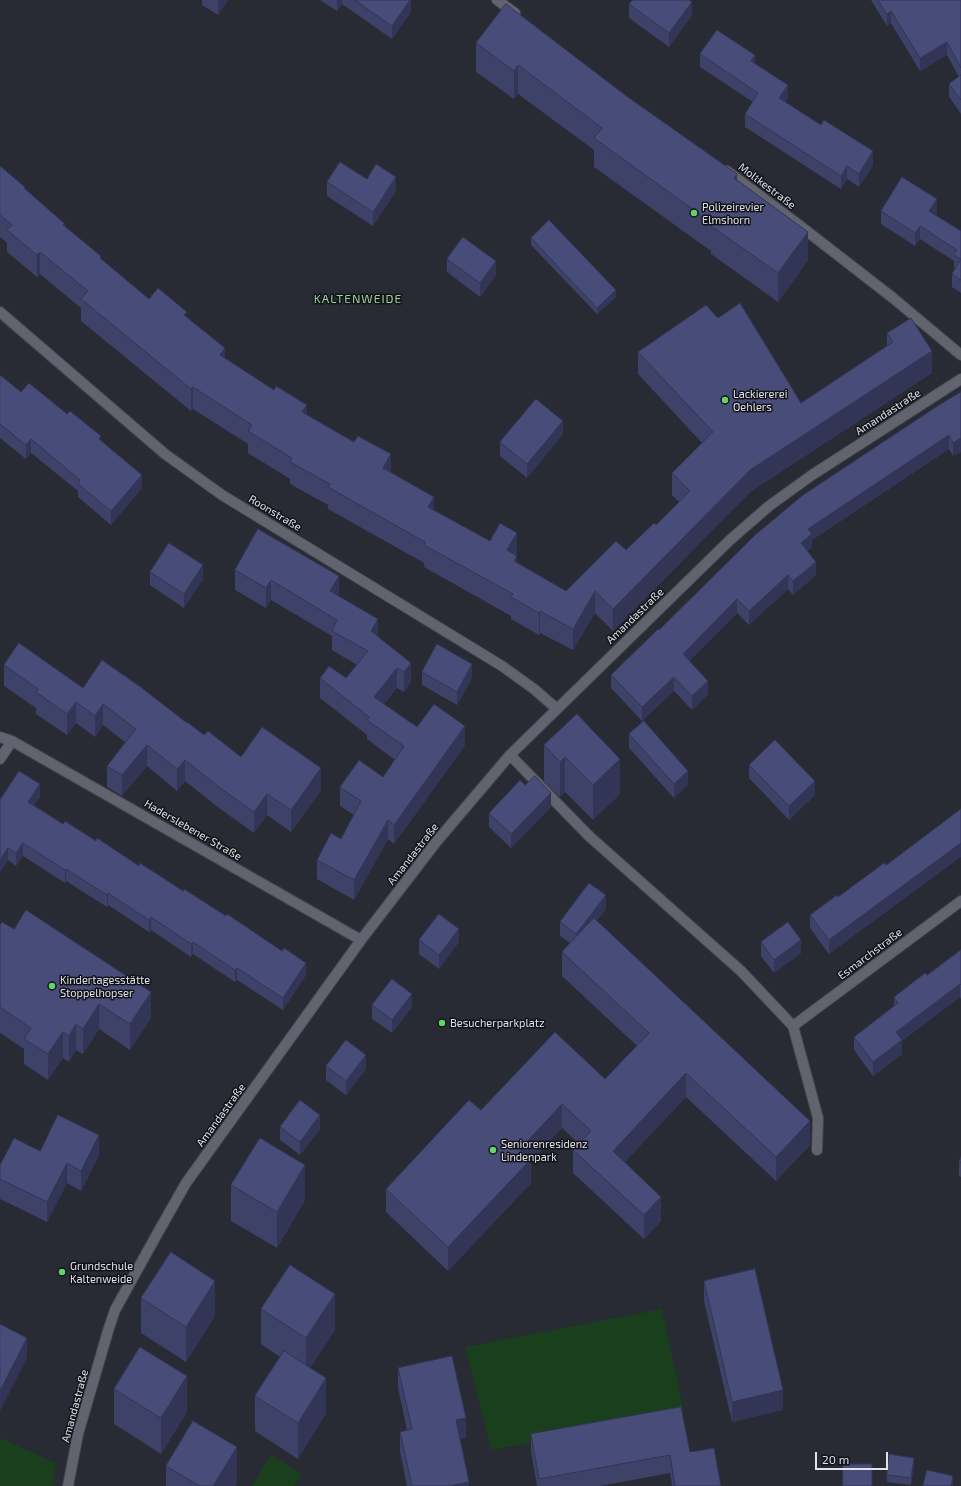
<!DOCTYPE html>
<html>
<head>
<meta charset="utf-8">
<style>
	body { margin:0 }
	#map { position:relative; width:961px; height:1486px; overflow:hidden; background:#282a34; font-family:"Exo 2",sans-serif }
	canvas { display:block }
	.scale { position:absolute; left:815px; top:1452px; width:73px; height:18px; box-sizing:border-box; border:2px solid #e1e2e9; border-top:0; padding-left:5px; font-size:12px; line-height:14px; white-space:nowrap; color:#e1e2e9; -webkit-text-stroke:3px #121318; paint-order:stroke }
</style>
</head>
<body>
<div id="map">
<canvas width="961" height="1486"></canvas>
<div class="scale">20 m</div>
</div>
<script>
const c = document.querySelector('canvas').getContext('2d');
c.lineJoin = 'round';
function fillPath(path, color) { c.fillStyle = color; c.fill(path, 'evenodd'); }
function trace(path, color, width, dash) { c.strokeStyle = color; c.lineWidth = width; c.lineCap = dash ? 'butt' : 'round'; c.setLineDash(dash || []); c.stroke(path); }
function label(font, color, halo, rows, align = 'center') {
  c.font = font + ' "Exo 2",sans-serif'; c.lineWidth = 3; c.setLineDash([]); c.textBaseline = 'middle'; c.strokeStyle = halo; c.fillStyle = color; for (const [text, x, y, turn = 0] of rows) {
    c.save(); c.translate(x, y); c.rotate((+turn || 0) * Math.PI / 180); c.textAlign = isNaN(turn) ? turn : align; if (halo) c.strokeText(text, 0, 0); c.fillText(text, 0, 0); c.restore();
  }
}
const green = new Path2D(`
	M 662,1309 L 684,1412 L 491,1450 L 465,1347 Z
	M 0,1438 L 56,1463 L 52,1486 L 0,1486 Z
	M 271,1455 L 302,1474 L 294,1486 L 252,1486 Z`);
const service = new Path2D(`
	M 589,836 L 741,971 L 793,1026 L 818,1118 L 817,1150`);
const minor = new Path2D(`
	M 497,0 L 515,13
	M 727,171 L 799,225 L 893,298 L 961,355
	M 0,312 L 165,454 L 222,495 L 502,666 L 534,689 L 557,709
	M 0,737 L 12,741 L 361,940
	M 510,755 L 589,836
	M 0,759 L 12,741
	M 793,1026 L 961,901
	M 68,1486 L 78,1434 L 108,1331 L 115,1310 L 156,1236 L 186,1183 L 361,940 L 437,841 L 510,755 L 730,540 L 769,506 L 812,475 L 961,379`);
const wall = new Path2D(`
	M 202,0 L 228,0 L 218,15 L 202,5 Z
	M 320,0 L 411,0 L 411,12 L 392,39 L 342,4 L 337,11 Z
	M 871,0 L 961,0 L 961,114 L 949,97 L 949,84 L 959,77 L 947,55 L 920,71 L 891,23 L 887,26 Z
	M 629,4 L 692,15 L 669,47 L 629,18 Z
	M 476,43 L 737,180 L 808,260 L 778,302 L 711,254 L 711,251 L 594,167 L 594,150 L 518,94 L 514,99 L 476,72 Z
	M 700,54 L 755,64 L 788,98 L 785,102 L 873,165 L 859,187 L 847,179 L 841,189 L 745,127 L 745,114 L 753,102 L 700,67 Z
	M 0,166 L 101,259 L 149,299 L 187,317 L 225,358 L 307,415 L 391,472 L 434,510 L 490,541 L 517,554 L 516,556 L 517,563 L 566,591 L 626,550 L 656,525 L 679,502 L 672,495 L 672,473 L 702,443 L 638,374 L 638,352 L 718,318 L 801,403 L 887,346 L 887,333 L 932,373 L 750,492 L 613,631 L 595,613 L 573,650 L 540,633 L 539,635 L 511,619 L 511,616 L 424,567 L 424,563 L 328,509 L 328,505 L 290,484 L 290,479 L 248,453 L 248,444 L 193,409 L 191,411 L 81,321 L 81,308 L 40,274 L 37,277 L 7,252 L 7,243 L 0,237 Z
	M 367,179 L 396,191 L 373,226 L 327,196 L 327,182 Z
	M 881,211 L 937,212 L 935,215 L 961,231 L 961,293 L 952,287 L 952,274 L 956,269 L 954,268 L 954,261 L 920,239 L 915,246 L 881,224 Z
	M 531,238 L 616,297 L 597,314 L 531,245 Z
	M 447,259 L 496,275 L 480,297 L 447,272 Z
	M 0,375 L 21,392 L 67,414 L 101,441 L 142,488 L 111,525 L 78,497 L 78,491 L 31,453 L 26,459 L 0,438 Z
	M 961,392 L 961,452 L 953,456 L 949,449 L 812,540 L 812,547 L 807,551 L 816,575 L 793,595 L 788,589 L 749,625 L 737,613 L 689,661 L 708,694 L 692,710 L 674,691 L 642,721 L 611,688 L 611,675 L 659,630 Z
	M 563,434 L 527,478 L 500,456 L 500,442 Z
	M 235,570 L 339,596 L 378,637 L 411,663 L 411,682 L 404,692 L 397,688 L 384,704 L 417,727 L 465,745 L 394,844 L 388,839 L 354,900 L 317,879 L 317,860 L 341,839 L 354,815 L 340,806 L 340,787 L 383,777 L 395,760 L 367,739 L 367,735 L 320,698 L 320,678 L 346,678 L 357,665 L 332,650 L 332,636 L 271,600 L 266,608 L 235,590 Z
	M 150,572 L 203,579 L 184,608 L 150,585 Z
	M 4,665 L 83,688 L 187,723 L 204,735 L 241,757 L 321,790 L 291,832 L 267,815 L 254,833 L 219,808 L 185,781 L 177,791 L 147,766 L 122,796 L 107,787 L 107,766 L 125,742 L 103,725 L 95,737 L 76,723 L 67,735 L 36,714 L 36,708 L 4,686 Z
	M 422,672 L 472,678 L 457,705 L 422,685 Z
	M 577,714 L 620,794 L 593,820 L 565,792 L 560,797 L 544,781 L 544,745 Z
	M 629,734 L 688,784 L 674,798 L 629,748 Z
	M 749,765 L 815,795 L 789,820 L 749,778 Z
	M 19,771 L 40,797 L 34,805 L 63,824 L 96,841 L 306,975 L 283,1010 L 237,980 L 235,982 L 193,954 L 191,957 L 151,930 L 149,932 L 108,905 L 107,907 L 66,881 L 65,883 L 23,856 L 16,866 L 8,860 L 0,872 Z
	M 525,785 L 551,807 L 511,848 L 489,827 L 489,813 Z
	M 837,895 L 829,954 L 810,928 L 810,915 Z
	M 606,909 L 597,921 L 810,1145 L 776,1181 L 686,1097 L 624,1162 L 661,1221 L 644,1239 L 573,1173 L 573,1150 L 579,1144 L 562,1128 L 531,1161 L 531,1183 L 448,1271 L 386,1212 L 386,1189 L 481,1110 L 605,1079 L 637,1046 L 562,976 L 562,952 L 570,943 L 560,936 L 560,922 Z
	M 0,925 L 151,1018 L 130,1050 L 99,1029 L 83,1054 L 76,1050 L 69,1062 L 63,1058 L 48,1080 L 24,1064 L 24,1049 L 0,1033 Z
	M 419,940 L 459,942 L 439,969 L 419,954 Z
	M 761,942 L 801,953 L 774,973 L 761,956 Z
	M 961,950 L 961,999 L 960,997 L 902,1041 L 902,1054 L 873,1076 L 854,1050 L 854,1037 L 894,1006 L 894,997 L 927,975 Z
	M 372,1005 L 412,1007 L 392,1033 L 372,1019 Z
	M 326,1066 L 366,1069 L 346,1095 L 326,1080 Z
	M 280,1127 L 320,1129 L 300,1155 L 280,1140 Z
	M 40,1151 L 99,1155 L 81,1191 L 67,1183 L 47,1222 L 0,1199 L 0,1165 Z
	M 961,1157 L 961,1177 L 959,1176 L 959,1162 Z
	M 231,1185 L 305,1200 L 277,1248 L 231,1221 Z
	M 704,1281 L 783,1410 L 732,1422 L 704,1301 Z
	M 141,1298 L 215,1316 L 186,1362 L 141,1333 Z
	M 261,1309 L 335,1330 L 310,1368 L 326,1413 L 298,1459 L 255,1431 L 255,1396 L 280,1357 L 261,1344 Z
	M 398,1368 L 466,1438 L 460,1439 L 469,1486 L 407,1486 L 400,1452 L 400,1432 L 407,1430 L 398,1388 Z
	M 114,1389 L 187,1412 L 161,1454 L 114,1424 Z
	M 531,1434 L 690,1452 L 721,1486 L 672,1486 L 670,1473 L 600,1486 L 537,1486 L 531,1452 Z
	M 914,1464 L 911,1485 L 887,1482 L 887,1475 Z
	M 166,1466 L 237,1482 L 235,1486 L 166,1486 Z`);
const shadedWall = new Path2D(`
	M 219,0 L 228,0 L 218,15 L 218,2 Z
	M 337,0 L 342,0 L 342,4 L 337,11 Z
	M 410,0 L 411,0 L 411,12 L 392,39 L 392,26 Z
	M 692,2 L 692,15 L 669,47 L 669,33 Z
	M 891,11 L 891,23 L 887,26 L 887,14 Z
	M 947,42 L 947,55 L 920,71 L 920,58 Z
	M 755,55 L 755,68 L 751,61 Z
	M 518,65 L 518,94 L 514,99 L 514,71 Z
	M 788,85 L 788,98 L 779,111 L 779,98 Z
	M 873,151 L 873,165 L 859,187 L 859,174 Z
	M 847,166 L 847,179 L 841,189 L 841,176 Z
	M 737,174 L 737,203 L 734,178 Z
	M 396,177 L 396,191 L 373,226 L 373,212 Z
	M 937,199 L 937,212 L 929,224 L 929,211 Z
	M 920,226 L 920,239 L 915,246 L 915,233 Z
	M 808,232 L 808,260 L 778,302 L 778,273 Z
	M 40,252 L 40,274 L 37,277 L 37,255 Z
	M 496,261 L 496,275 L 480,297 L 480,283 Z
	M 616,290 L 616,297 L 597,314 L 597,308 Z
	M 225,348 L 225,370 L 220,355 Z
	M 932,351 L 932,373 L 750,492 L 613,631 L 613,609 L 750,470 Z
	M 193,387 L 193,409 L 191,411 L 191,389 Z
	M 307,405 L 307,426 L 302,412 Z
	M 563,421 L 563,434 L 527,478 L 527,464 Z
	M 949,435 L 949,449 L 812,540 L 812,547 L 801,557 L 801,543 L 808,529 Z
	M 961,438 L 961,452 L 953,456 L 953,443 Z
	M 31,439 L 31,453 L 26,459 L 26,445 Z
	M 391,454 L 391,476 L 383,468 Z
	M 142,475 L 142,488 L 111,525 L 111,511 Z
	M 434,497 L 434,518 L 428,507 Z
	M 517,533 L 517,554 L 507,572 L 507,550 Z
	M 517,556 L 517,578 L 514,561 Z
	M 816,562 L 816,575 L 793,595 L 793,581 Z
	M 203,565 L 203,579 L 184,608 L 184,594 Z
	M 788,575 L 788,589 L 749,625 L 749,611 Z
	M 339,576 L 339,596 L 330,611 L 330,591 Z
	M 271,580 L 271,600 L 266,608 L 266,588 Z
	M 595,591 L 595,613 L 573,650 L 573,629 Z
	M 737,599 L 737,613 L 683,668 L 683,654 Z
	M 540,611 L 540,633 L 539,635 L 539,613 Z
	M 378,619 L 378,638 L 371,631 Z
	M 411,663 L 411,682 L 404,692 L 404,672 Z
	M 472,664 L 472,678 L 457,705 L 457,692 Z
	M 397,668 L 397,688 L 374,717 L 374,697 Z
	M 674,677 L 674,691 L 642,721 L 642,707 Z
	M 708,681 L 708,694 L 692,710 L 692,696 Z
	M 76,702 L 76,723 L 67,735 L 67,714 Z
	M 103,704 L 103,725 L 95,737 L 95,716 Z
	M 465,726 L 465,745 L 394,844 L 394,825 Z
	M 147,745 L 147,766 L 122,796 L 122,775 Z
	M 565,757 L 565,792 L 560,797 L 560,762 Z
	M 620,759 L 620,794 L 593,820 L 593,785 Z
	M 185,760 L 185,781 L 177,791 L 177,769 Z
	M 321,768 L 321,790 L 291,832 L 291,810 Z
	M 688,771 L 688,784 L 674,798 L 674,784 Z
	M 815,781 L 815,795 L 789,820 L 789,806 Z
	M 40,784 L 40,797 L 28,814 L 28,802 Z
	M 551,793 L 551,807 L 511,848 L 511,834 Z
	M 267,794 L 267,815 L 254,833 L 254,812 Z
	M 388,820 L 388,839 L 354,900 L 354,880 Z
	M 23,843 L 23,856 L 16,866 L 16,853 Z
	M 961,843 L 961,857 L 829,954 L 829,940 Z
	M 8,848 L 8,860 L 0,872 L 0,860 Z
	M 66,869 L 66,881 L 65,883 L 65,870 Z
	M 108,893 L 108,905 L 107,907 L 107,895 Z
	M 606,895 L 606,909 L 576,948 L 576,934 Z
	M 151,917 L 151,930 L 149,932 L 149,920 Z
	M 459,929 L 459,942 L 439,969 L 439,955 Z
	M 801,940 L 801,953 L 774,973 L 774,960 Z
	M 193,942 L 193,954 L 191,957 L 191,944 Z
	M 306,963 L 306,975 L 283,1010 L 283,998 Z
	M 237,968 L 237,980 L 235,982 L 235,970 Z
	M 960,984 L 960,997 L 902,1041 L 902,1054 L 873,1076 L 873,1062 L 896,1032 Z
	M 151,992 L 151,1018 L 130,1050 L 130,1024 Z
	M 412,994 L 412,1007 L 392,1033 L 392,1020 Z
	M 99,1004 L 99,1029 L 83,1054 L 83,1029 Z
	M 76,1024 L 76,1050 L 69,1062 L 69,1036 Z
	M 63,1032 L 63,1058 L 48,1080 L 48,1054 Z
	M 366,1055 L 366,1069 L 346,1095 L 346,1081 Z
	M 686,1073 L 686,1097 L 613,1175 L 613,1151 Z
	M 562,1104 L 562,1128 L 531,1161 L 531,1183 L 448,1271 L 448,1247 L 520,1149 Z
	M 320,1115 L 320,1129 L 300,1155 L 300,1142 Z
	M 810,1121 L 810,1145 L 776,1181 L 776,1157 Z
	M 99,1135 L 99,1155 L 81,1191 L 81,1171 Z
	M 67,1163 L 67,1183 L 47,1222 L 47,1202 Z
	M 305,1165 L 305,1200 L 277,1248 L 277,1212 Z
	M 661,1197 L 661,1221 L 644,1239 L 644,1215 Z
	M 215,1281 L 215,1316 L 186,1362 L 186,1327 Z
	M 335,1294 L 335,1330 L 306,1374 L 306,1338 Z
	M 27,1338 L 27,1358 L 0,1411 L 0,1391 Z
	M 187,1376 L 187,1412 L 161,1454 L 161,1418 Z
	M 326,1378 L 326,1413 L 298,1459 L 298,1423 Z
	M 783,1390 L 783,1410 L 732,1422 L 732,1402 Z
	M 466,1418 L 466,1438 L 456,1440 L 456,1420 Z
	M 237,1447 L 237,1482 L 235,1486 L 213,1486 Z
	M 914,1458 L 914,1464 L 911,1485 L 911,1478 Z
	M 953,1476 L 953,1486 L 951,1486 Z
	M 469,1482 L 469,1486 L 449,1486 Z`);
const building = new Path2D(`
	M 355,0 L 410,0 L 392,26 Z
	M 633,0 L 689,0 L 692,2 L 669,33 L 629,4 Z
	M 878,0 L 961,0 L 961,68 L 947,42 L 920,58 L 891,11 L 887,14 Z
	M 506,4 L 625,95 L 737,174 L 734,178 L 808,232 L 778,273 L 711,226 L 713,224 L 594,138 L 602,128 L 518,65 L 514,71 L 476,43 Z
	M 717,30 L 755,55 L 751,61 L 788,85 L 779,98 L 821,125 L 824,120 L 873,151 L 859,174 L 847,166 L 841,176 L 745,114 L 758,93 L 700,54 Z
	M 961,75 L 961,100 L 949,84 Z
	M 340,162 L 367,179 L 376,164 L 396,177 L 373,212 L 327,182 Z
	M 0,166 L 25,187 L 24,188 L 65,224 L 63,225 L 101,256 L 100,258 L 149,299 L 158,288 L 187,312 L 184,315 L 225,348 L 220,355 L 274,390 L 276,386 L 307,405 L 302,412 L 354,442 L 358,436 L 391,454 L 383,468 L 434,497 L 428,507 L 490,541 L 500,523 L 517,533 L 507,550 L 517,556 L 514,561 L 566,591 L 616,541 L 626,550 L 654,523 L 656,525 L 690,491 L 672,473 L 713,432 L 638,352 L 706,305 L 718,318 L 740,303 L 801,403 L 893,342 L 887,333 L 911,318 L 932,351 L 750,470 L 613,609 L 595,591 L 573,629 L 540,611 L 539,613 L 511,597 L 513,594 L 424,545 L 425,542 L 328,487 L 330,484 L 290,462 L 292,458 L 248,431 L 252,425 L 193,387 L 191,389 L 81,299 L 88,291 L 40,252 L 37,255 L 7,230 L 12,225 L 0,215 Z
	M 902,177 L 937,199 L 929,211 L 961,231 L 961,259 L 954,255 L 957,250 L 920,226 L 915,233 L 881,211 Z
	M 549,220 L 616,290 L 597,308 L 531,238 Z
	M 463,237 L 496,261 L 480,283 L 447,259 Z
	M 961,260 L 961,280 L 952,274 Z
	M 0,375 L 21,392 L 29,383 L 67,414 L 70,411 L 101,436 L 99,439 L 142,475 L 111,511 L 78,484 L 80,480 L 31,439 L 26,445 L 0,424 Z
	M 961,392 L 961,438 L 953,443 L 949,435 L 808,529 L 812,534 L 801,543 L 816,562 L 793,581 L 788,575 L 749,611 L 737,599 L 683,654 L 708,681 L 692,696 L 674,677 L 642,707 L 611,675 L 658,629 L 659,630 L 755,535 L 803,495 L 939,405 Z
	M 536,399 L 563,421 L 527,464 L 500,442 Z
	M 258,529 L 339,576 L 330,591 L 378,619 L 371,631 L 411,663 L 404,672 L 397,668 L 374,697 L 417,727 L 434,704 L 465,726 L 394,825 L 388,820 L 354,880 L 317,860 L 331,833 L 341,839 L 361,801 L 340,787 L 359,760 L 383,777 L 404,746 L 367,720 L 369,717 L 320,678 L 329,666 L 346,678 L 368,651 L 332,631 L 337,620 L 271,580 L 266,588 L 235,570 Z
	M 169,543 L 203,565 L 184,594 L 150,572 Z
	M 19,643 L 83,688 L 102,660 L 142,688 L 187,723 L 187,722 L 204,735 L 208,731 L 241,757 L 262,727 L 321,768 L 291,810 L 267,794 L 254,812 L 219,787 L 185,760 L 177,769 L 147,745 L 122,775 L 107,766 L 136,729 L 103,704 L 95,716 L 76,702 L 67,714 L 36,692 L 38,689 L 4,665 Z
	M 437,644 L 472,664 L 457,692 L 422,672 Z
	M 577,714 L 620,759 L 593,785 L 565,757 L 560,762 L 544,745 Z
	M 644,721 L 688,771 L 674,784 L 629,734 Z
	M 775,740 L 815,781 L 789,806 L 749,765 Z
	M 19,771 L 40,784 L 28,802 L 63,824 L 65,821 L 96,841 L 97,838 L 139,866 L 140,863 L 183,891 L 184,889 L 226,916 L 227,914 L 282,951 L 284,948 L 306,963 L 283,998 L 237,968 L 235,970 L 193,942 L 191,944 L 151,917 L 149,920 L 108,893 L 107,895 L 66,869 L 65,870 L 23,843 L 16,853 L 8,848 L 0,860 L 0,800 Z
	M 535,776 L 551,793 L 511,834 L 489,813 L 520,780 L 525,785 Z
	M 961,809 L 961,843 L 829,940 L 810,915 L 837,895 L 838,897 L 884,863 L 886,865 Z
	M 589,883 L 606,895 L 576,934 L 560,922 Z
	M 26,910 L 151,992 L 130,1024 L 99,1004 L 83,1029 L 76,1024 L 69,1036 L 63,1032 L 48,1054 L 24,1039 L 31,1028 L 0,1007 L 0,925 L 2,922 L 14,929 Z
	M 439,914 L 459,929 L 439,955 L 419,940 Z
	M 594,918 L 810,1121 L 776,1157 L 686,1073 L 613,1151 L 661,1197 L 644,1215 L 573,1150 L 591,1131 L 562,1104 L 520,1149 L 531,1159 L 448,1247 L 386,1189 L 469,1100 L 481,1110 L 555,1032 L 605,1079 L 649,1033 L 562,952 Z
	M 788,922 L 801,940 L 774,960 L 761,942 Z
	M 961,950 L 961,985 L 960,984 L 896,1032 L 902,1040 L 873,1062 L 854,1037 L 898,1003 L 894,997 L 925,973 L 927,975 Z
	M 392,979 L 412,994 L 392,1020 L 372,1005 Z
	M 346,1040 L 366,1055 L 346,1081 L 326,1066 Z
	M 300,1100 L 320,1115 L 300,1142 L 280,1127 Z
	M 58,1115 L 99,1135 L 81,1171 L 67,1163 L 47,1202 L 0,1179 L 0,1165 L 14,1138 L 40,1151 Z
	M 260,1138 L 305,1165 L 277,1212 L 231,1185 Z
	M 961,1157 L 961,1163 L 959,1162 Z
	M 171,1252 L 215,1281 L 186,1327 L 141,1298 Z
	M 290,1265 L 335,1294 L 306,1338 L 261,1309 Z
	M 755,1269 L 783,1390 L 732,1402 L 704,1281 Z
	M 0,1324 L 27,1338 L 0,1391 Z
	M 140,1347 L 187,1376 L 161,1418 L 114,1389 Z
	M 284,1351 L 326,1378 L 298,1423 L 255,1396 Z
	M 452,1356 L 466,1418 L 456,1420 L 469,1482 L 449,1486 L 412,1486 L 400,1432 L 412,1429 L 398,1368 Z
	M 681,1407 L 690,1452 L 714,1448 L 721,1486 L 675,1486 L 670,1455 L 539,1479 L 531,1434 Z
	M 193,1421 L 237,1447 L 213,1486 L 200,1486 L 166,1466 Z
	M 889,1454 L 914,1458 L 911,1478 L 887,1475 Z
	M 843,1464 L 872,1464 L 872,1486 L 843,1486 Z
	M 927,1470 L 953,1476 L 951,1486 L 923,1486 Z`);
const markers = [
	[694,213,4,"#63d469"],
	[725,400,4,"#63d469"],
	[52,986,4,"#63d469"],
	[442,1023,4,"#63d469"],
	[493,1150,4,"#63d469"],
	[62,1272,4,"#63d469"]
];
const streetNames = [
	["Moltkestraße",767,186,37],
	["Amandastraße",888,412,-33],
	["Roonstraße",275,513,31],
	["Amandastraße",635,616,-44],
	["Haderslebener Straße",193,830,30],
	["Amandastraße",413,854,-52],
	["Esmarchstraße",870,954,-37],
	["Amandastraße",221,1115,-54],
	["Amandastraße",75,1406,-75]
];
const poiNames = [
	["Polizeirevier",702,207],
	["Elmshorn",702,220],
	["Lackiererei",733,394],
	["Oehlers",733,407],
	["Kindertagesstätte",60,980],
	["Stoppelhopser",60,993],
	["Besucherparkplatz",450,1023],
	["Seniorenresidenz",501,1144],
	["Lindenpark",501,1157],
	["Grundschule",70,1266],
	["Kaltenweide",70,1279]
];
const neighbourhoodNames = [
	["KALTENWEIDE",358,299]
];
fillPath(green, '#1a3f1c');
trace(service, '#43454d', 12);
trace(minor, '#43454d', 12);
trace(service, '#61636f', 10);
trace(minor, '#61636f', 10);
fillPath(wall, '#3e4168');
fillPath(shadedWall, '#323555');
fillPath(building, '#484c79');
trace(building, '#323555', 1);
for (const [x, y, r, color] of markers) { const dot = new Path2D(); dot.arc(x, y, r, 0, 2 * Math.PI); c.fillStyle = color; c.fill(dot); trace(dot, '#121318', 1.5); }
label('11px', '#e1e2e9', '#121318', streetNames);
label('11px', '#e1e2e9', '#121318', poiNames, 'left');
c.letterSpacing = '1px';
label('12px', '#99d399', '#121318', neighbourhoodNames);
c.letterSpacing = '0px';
</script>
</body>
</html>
